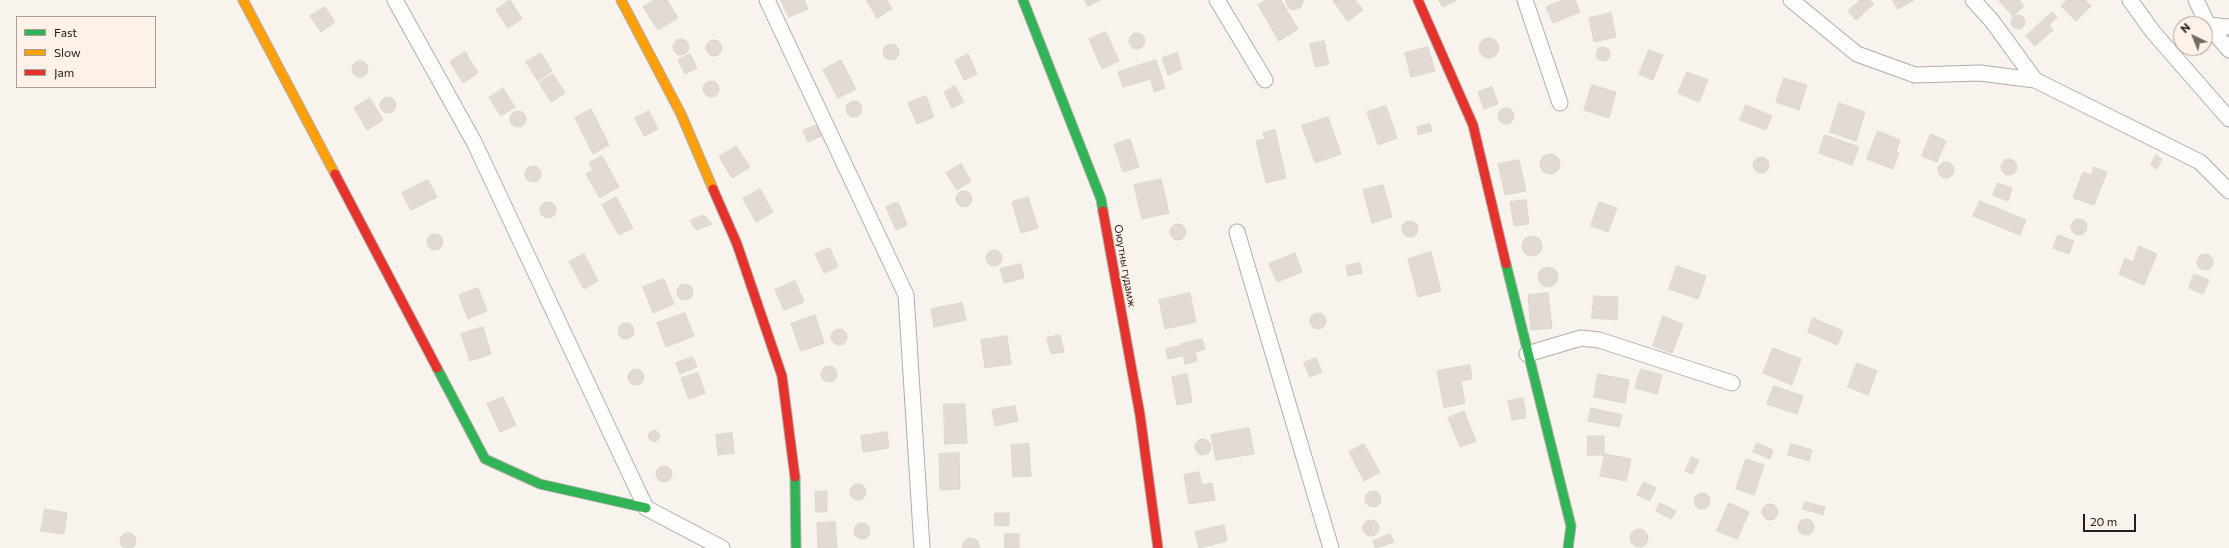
<!DOCTYPE html>
<html>
<head>
<meta charset="utf-8">
<style>
	body { margin:0 }
	#map { position:relative; width:2229px; height:548px; overflow:hidden; background:#f9f3ed; font-family:Commissioner,sans-serif }
	canvas { display:block }
	.legend { position:absolute; left:16px; top:16px; width:140px; height:72px; box-sizing:border-box; background:#fef2e8; border:1px solid #a79e96; margin:0; padding:5px 7px; list-style:none; font-size:12px; color:#25201b }
	.legend li { display:flex; align-items:center; gap:8px; height:20px }
	.legend b { width:20px; border:1px solid #a79e96 }
	.north { position:absolute; left:2173px; top:16px; width:40px; height:40px; box-sizing:border-box; background:#fef2e8; border:1px solid #a79e96; border-radius:50%; rotate:317deg; font-size:11px; font-weight:700; line-height:16px; text-align:center; color:#25201b }
	.north::after { content:''; display:block; margin:auto; width:14px; height:18px; background:#6f6a64; clip-path:polygon(50% 0,100% 100%,50% 72%,0 100%) }
	.scale { position:absolute; left:2083px; top:514px; width:53px; height:18px; box-sizing:border-box; border:2px solid #25201b; border-top:0; padding-left:5px; font-size:12px; line-height:14px; white-space:nowrap; color:#25201b; -webkit-text-stroke:3px #fef2e8; paint-order:stroke }
</style>
</head>
<body>
<div id="map">
<canvas width="2229" height="548"></canvas>
<ul class="legend">
<li><b style="height:5px;background:#30b455"></b>Fast</li>
<li><b style="height:5px;background:#ff9f0a"></b>Slow</li>
<li><b style="height:5px;background:#e5322d"></b>Jam</li>
</ul>
<div class="north">N</div>
<div class="scale">20 m</div>
</div>
<script>
const c = document.querySelector('canvas').getContext('2d');
c.lineJoin = 'round';
function fillPath(path, color) { c.fillStyle = color; c.fill(path, 'evenodd'); }
function trace(path, color, width, dash) { c.strokeStyle = color; c.lineWidth = width; c.lineCap = dash ? 'butt' : 'round'; c.setLineDash(dash || []); c.stroke(path); }
function label(font, color, halo, rows, align = 'center') {
  c.font = font + ' Commissioner,sans-serif'; c.lineWidth = 3; c.setLineDash([]); c.textBaseline = 'middle'; c.strokeStyle = halo; c.fillStyle = color; for (const [text, x, y, turn = 0] of rows) {
    c.save(); c.translate(x, y); c.rotate((+turn || 0) * Math.PI / 180); c.textAlign = isNaN(turn) ? turn : align; if (halo) c.strokeText(text, 0, 0); c.fillText(text, 0, 0); c.restore();
  }
}
const building = new Path2D(`
	M 510,0 L 522,19 L 508,28 L 496,10 Z
	M 655,0 L 667,0 L 678,18 L 658,30 L 643,7 Z
	M 781,0 L 804,0 L 808,9 L 789,17 Z
	M 867,0 L 887,0 L 892,9 L 877,18 Z
	M 1085,0 L 1100,0 L 1088,6 Z
	M 1266,0 L 1281,0 L 1298,29 L 1279,41 L 1258,5 Z
	M 1286,0 L 1303,0 L 1303,2 L 1301,7 L 1293,10 L 1288,7 Z
	M 1333,0 L 1355,0 L 1363,10 L 1348,21 Z
	M 1439,0 L 1457,0 L 1443,7 Z
	M 1563,0 L 1575,0 L 1580,12 L 1553,23 L 1546,7 Z
	M 1860,0 L 1870,0 L 1874,4 L 1856,20 L 1848,11 Z
	M 1893,0 L 1914,0 L 1898,9 Z
	M 1999,0 L 2019,0 L 2024,6 L 2013,16 Z
	M 2067,0 L 2085,0 L 2091,6 L 2076,21 L 2061,6 Z
	M 325,7 L 335,22 L 321,32 L 310,16 Z
	M 2052,12 L 2057,17 L 2049,25 L 2053,30 L 2035,46 L 2026,36 Z
	M 1611,13 L 1616,37 L 1594,42 L 1589,18 Z
	M2011 22a7 7 0 1 1 14 0a7 7 0 1 1-14 0Z
	M 1106,32 L 1119,61 L 1102,69 L 1089,39 Z
	M1129 41a8 8 0 1 1 16 0a8 8 0 1 1-16 0Z
	M1479 48a10 10 0 1 1 20 0a10 10 0 1 1-20 0Z
	M673 47a8 8 0 1 1 16 0a8 8 0 1 1-16 0Z
	M706 48a8 8 0 1 1 16 0a8 8 0 1 1-16 0Z
	M 1324,41 L 1329,64 L 1315,67 L 1310,44 Z
	M883 52a8 8 0 1 1 16 0a8 8 0 1 1-16 0Z
	M 1428,47 L 1435,71 L 1411,77 L 1405,53 Z
	M1596 54a7 7 0 1 1 14 0a7 7 0 1 1-14 0Z
	M 1649,50 L 1663,55 L 1653,80 L 1639,74 Z
	M 465,52 L 478,73 L 463,83 L 450,62 Z
	M 541,53 L 552,71 L 538,81 L 526,62 Z
	M 1177,53 L 1182,69 L 1168,75 L 1162,58 Z
	M 690,54 L 697,68 L 685,74 L 678,60 Z
	M 968,54 L 977,74 L 964,80 L 955,61 Z
	M 841,60 L 856,89 L 838,98 L 823,70 Z
	M 1156,60 L 1165,88 L 1154,92 L 1151,79 L 1123,87 L 1118,72 Z
	M352 69a8 8 0 1 1 16 0a8 8 0 1 1-16 0Z
	M 1687,72 L 1708,80 L 1699,102 L 1678,93 Z
	M 553,74 L 565,93 L 551,102 L 539,83 Z
	M 1784,78 L 1807,85 L 1799,110 L 1776,102 Z
	M703 89a8 8 0 1 1 16 0a8 8 0 1 1-16 0Z
	M 1592,85 L 1616,92 L 1609,118 L 1584,110 Z
	M 955,86 L 964,102 L 952,108 L 944,92 Z
	M 1492,87 L 1498,104 L 1484,109 L 1478,92 Z
	M 503,88 L 515,107 L 501,116 L 489,98 Z
	M 926,96 L 934,117 L 917,124 L 908,103 Z
	M380 105a8 8 0 1 1 16 0a8 8 0 1 1-16 0Z
	M 370,98 L 383,120 L 367,130 L 354,108 Z
	M846 109a8 8 0 1 1 16 0a8 8 0 1 1-16 0Z
	M 1839,103 L 1865,112 L 1856,141 L 1830,132 Z
	M 1746,105 L 1772,116 L 1766,130 L 1740,120 Z
	M 1386,106 L 1397,138 L 1378,145 L 1367,112 Z
	M1498 116a8 8 0 1 1 16 0a8 8 0 1 1-16 0Z
	M 591,109 L 609,145 L 593,154 L 575,118 Z
	M510 119a8 8 0 1 1 16 0a8 8 0 1 1-16 0Z
	M 649,111 L 658,129 L 644,136 L 635,118 Z
	M 1328,117 L 1341,154 L 1315,163 L 1302,126 Z
	M 1430,124 L 1432,131 L 1418,135 L 1417,127 Z
	M 816,125 L 821,136 L 808,142 L 803,131 Z
	M 1275,130 L 1286,178 L 1266,183 L 1256,141 L 1265,139 L 1263,133 Z
	M 1878,131 L 1900,140 L 1896,152 L 1899,153 L 1893,169 L 1867,159 Z
	M 1931,134 L 1946,141 L 1937,162 L 1922,156 Z
	M 1825,135 L 1859,147 L 1852,165 L 1819,153 Z
	M 1130,139 L 1139,167 L 1123,172 L 1114,145 Z
	M 736,146 L 750,167 L 732,178 L 719,157 Z
	M1540 164a10 10 0 1 1 20 0a10 10 0 1 1-20 0Z
	M 2156,155 L 2162,159 L 2157,169 L 2151,165 Z
	M 602,156 L 619,187 L 600,198 L 586,174 L 593,170 L 589,163 Z
	M1753 165a8 8 0 1 1 16 0a8 8 0 1 1-16 0Z
	M2001 167a8 8 0 1 1 16 0a8 8 0 1 1-16 0Z
	M 1519,160 L 1526,191 L 1505,195 L 1498,164 Z
	M1938 170a8 8 0 1 1 16 0a8 8 0 1 1-16 0Z
	M 961,164 L 971,181 L 957,190 L 946,173 Z
	M525 174a8 8 0 1 1 16 0a8 8 0 1 1-16 0Z
	M 2094,167 L 2107,172 L 2094,205 L 2073,198 L 2083,172 L 2091,175 Z
	M 1161,179 L 1169,213 L 1142,219 L 1134,185 Z
	M 428,180 L 437,197 L 411,210 L 402,193 Z
	M 1998,183 L 2012,188 L 2008,201 L 1993,195 Z
	M 1383,185 L 1392,217 L 1372,223 L 1363,190 Z
	M 760,189 L 773,212 L 756,222 L 743,199 Z
	M956 199a8 8 0 1 1 16 0a8 8 0 1 1-16 0Z
	M 616,197 L 633,228 L 619,235 L 602,205 Z
	M 1028,197 L 1038,228 L 1021,233 L 1012,202 Z
	M 1526,200 L 1529,224 L 1514,226 L 1510,202 Z
	M 1980,201 L 2026,220 L 2020,235 L 1973,216 Z
	M540 210a8 8 0 1 1 16 0a8 8 0 1 1-16 0Z
	M 898,202 L 907,225 L 896,230 L 886,207 Z
	M 1599,202 L 1617,208 L 1608,232 L 1591,226 Z
	M 704,215 L 712,224 L 697,230 L 690,221 Z
	M2071 227a8 8 0 1 1 16 0a8 8 0 1 1-16 0Z
	M1402 229a8 8 0 1 1 16 0a8 8 0 1 1-16 0Z
	M1170 232a8 8 0 1 1 16 0a8 8 0 1 1-16 0Z
	M427 242a8 8 0 1 1 16 0a8 8 0 1 1-16 0Z
	M 2058,235 L 2074,241 L 2069,254 L 2053,248 Z
	M1522 246a10 10 0 1 1 20 0a10 10 0 1 1-20 0Z
	M 2139,246 L 2157,254 L 2144,285 L 2119,274 L 2125,258 L 2133,262 Z
	M 830,248 L 838,267 L 824,273 L 815,254 Z
	M986 258a8 8 0 1 1 16 0a8 8 0 1 1-16 0Z
	M 1431,252 L 1441,291 L 1418,297 L 1408,259 Z
	M 1295,253 L 1302,272 L 1277,282 L 1269,264 Z
	M2197 262a8 8 0 1 1 16 0a8 8 0 1 1-16 0Z
	M 584,254 L 598,281 L 584,289 L 569,262 Z
	M 1360,263 L 1362,273 L 1348,276 L 1346,266 Z
	M 1021,264 L 1024,278 L 1004,283 L 1000,269 Z
	M 1677,266 L 1706,276 L 1698,299 L 1669,289 Z
	M1538 277a10 10 0 1 1 20 0a10 10 0 1 1-20 0Z
	M 2194,274 L 2209,280 L 2203,294 L 2189,288 Z
	M 664,279 L 674,304 L 653,313 L 643,287 Z
	M 795,281 L 804,302 L 784,310 L 775,290 Z
	M677 292a8 8 0 1 1 16 0a8 8 0 1 1-16 0Z
	M 478,288 L 487,311 L 468,319 L 459,295 Z
	M 1190,293 L 1196,322 L 1165,329 L 1159,300 Z
	M 1548,293 L 1552,328 L 1531,330 L 1528,295 Z
	M 1594,296 L 1618,297 L 1617,320 L 1592,318 Z
	M 962,303 L 966,320 L 934,327 L 931,309 Z
	M1310 321a8 8 0 1 1 16 0a8 8 0 1 1-16 0Z
	M 685,313 L 694,336 L 666,347 L 657,323 Z
	M 815,315 L 824,343 L 801,351 L 791,324 Z
	M 1663,316 L 1683,324 L 1672,353 L 1653,346 Z
	M 1813,318 L 1843,331 L 1837,345 L 1808,332 Z
	M618 331a8 8 0 1 1 16 0a8 8 0 1 1-16 0Z
	M 483,327 L 491,354 L 470,361 L 461,334 Z
	M831 337a8 8 0 1 1 16 0a8 8 0 1 1-16 0Z
	M 1060,335 L 1064,352 L 1051,354 L 1047,338 Z
	M 1007,336 L 1011,364 L 985,368 L 981,340 Z
	M 1202,339 L 1205,349 L 1195,352 L 1197,361 L 1185,364 L 1181,344 Z
	M 1180,346 L 1182,356 L 1168,359 L 1166,349 Z
	M 1773,348 L 1801,359 L 1792,385 L 1763,373 Z
	M 693,357 L 697,367 L 680,374 L 676,363 Z
	M 1316,358 L 1322,372 L 1310,377 L 1304,363 Z
	M 1857,363 L 1877,371 L 1868,395 L 1848,387 Z
	M 1470,365 L 1472,379 L 1461,381 L 1465,403 L 1444,408 L 1437,371 Z
	M821 374a8 8 0 1 1 16 0a8 8 0 1 1-16 0Z
	M628 377a8 8 0 1 1 16 0a8 8 0 1 1-16 0Z
	M 1641,369 L 1662,375 L 1657,394 L 1635,388 Z
	M 698,373 L 705,393 L 689,399 L 681,378 Z
	M 1187,374 L 1192,402 L 1177,405 L 1172,377 Z
	M 1598,374 L 1629,380 L 1625,403 L 1594,397 Z
	M 1774,386 L 1803,396 L 1797,414 L 1767,404 Z
	M 503,397 L 516,425 L 500,432 L 487,404 Z
	M 1523,398 L 1526,418 L 1512,420 L 1508,401 Z
	M 944,404 L 965,404 L 967,443 L 945,444 Z
	M 1015,406 L 1018,421 L 995,426 L 992,410 Z
	M 1591,408 L 1622,415 L 1619,427 L 1588,421 Z
	M 1464,411 L 1476,441 L 1460,447 L 1448,418 Z
	M 1249,428 L 1254,454 L 1216,460 L 1211,435 Z
	M648.5 436a5.5 5.5 0 1 1 11 0a5.5 5.5 0 1 1-11 0Z
	M 887,432 L 889,448 L 863,452 L 861,436 Z
	M 732,433 L 734,453 L 718,455 L 716,435 Z
	M 1588,436 L 1604,436 L 1604,455 L 1588,455 Z
	M1195 447a8 8 0 1 1 16 0a8 8 0 1 1-16 0Z
	M 1757,443 L 1773,450 L 1770,459 L 1753,452 Z
	M 1029,444 L 1031,476 L 1013,477 L 1011,445 Z
	M 1364,444 L 1380,472 L 1364,481 L 1349,452 Z
	M 1791,444 L 1812,450 L 1809,461 L 1788,455 Z
	M 959,453 L 960,489 L 940,490 L 939,454 Z
	M 1605,454 L 1631,459 L 1626,481 L 1600,476 Z
	M 1692,457 L 1699,460 L 1692,474 L 1685,471 Z
	M 1746,459 L 1764,465 L 1754,495 L 1736,489 Z
	M656 474a8 8 0 1 1 16 0a8 8 0 1 1-16 0Z
	M 1199,472 L 1202,485 L 1212,483 L 1215,500 L 1189,504 L 1184,475 Z
	M 1644,482 L 1656,488 L 1650,501 L 1637,495 Z
	M850 492a8 8 0 1 1 16 0a8 8 0 1 1-16 0Z
	M1365 499a8 8 0 1 1 16 0a8 8 0 1 1-16 0Z
	M 827,491 L 827,512 L 816,512 L 815,492 Z
	M1694 501a8 8 0 1 1 16 0a8 8 0 1 1-16 0Z
	M 1805,502 L 1825,507 L 1823,515 L 1803,509 Z
	M 1660,503 L 1676,511 L 1671,519 L 1656,511 Z
	M 1729,503 L 1749,512 L 1737,539 L 1717,531 Z
	M1762 512a8 8 0 1 1 16 0a8 8 0 1 1-16 0Z
	M 45,509 L 67,513 L 64,534 L 41,531 Z
	M 995,513 L 1009,513 L 1009,526 L 995,525 Z
	M1798 527a8 8 0 1 1 16 0a8 8 0 1 1-16 0Z
	M1363 528a8 8 0 1 1 16 0a8 8 0 1 1-16 0Z
	M 835,522 L 837,548 L 818,548 L 817,523 Z
	M854 531a8 8 0 1 1 16 0a8 8 0 1 1-16 0Z
	M 1224,525 L 1227,541 L 1199,548 L 1195,532 Z
	M1630 538a9 9 0 1 1 18 0a9 9 0 1 1-18 0Z
	M120 541a8 8 0 1 1 16 0a8 8 0 1 1-16 0Z
	M 1005,534 L 1019,534 L 1019,548 L 1005,548 Z
	M 1390,534 L 1394,542 L 1376,548 L 1373,541 Z
	M 969,538 L 977,540 L 980,548 L 962,548 L 964,542 Z`);
const street = new Path2D(`
	M 395,0 L 474,142 L 646,508 L 722,548
	M 767,0 L 906,295 L 922,548
	M 1217,0 L 1265,80
	M 1525,0 L 1560,103
	M 1791,0 L 1857,54 L 1915,75 L 1980,73 L 2035,80
	M 1973,0 L 1992,21 L 2035,80 L 2200,162 L 2229,191
	M 2130,0 L 2153,32 L 2229,119
	M 2196,0 L 2208,25 L 2229,50
	M 2208,25 L 2229,27
	M 1237,232 L 1331,548
	M 1527,354 L 1581,338 L 1599,340 L 1732,383`);
const fast = new Path2D(`
	M 1023,0 L 1101,199 L 1103,211
	M 1506,264 L 1571,526 L 1568,548
	M 437,368 L 485,459 L 540,484 L 646,508
	M 795,477 L 796,548`);
const slow = new Path2D(`
	M 243,0 L 335,174
	M 621,0 L 681,114 L 713,189`);
const jam = new Path2D(`
	M 1418,0 L 1473,125 L 1506,264
	M 335,174 L 437,368
	M 713,189 L 737,244 L 782,376 L 795,477
	M 1103,211 L 1140,415 L 1158,548`);
const streetNames = [
	["Оюутны гудамж",1125,266,80]
];
fillPath(building, '#e2dad3');
trace(building, '#dcd6d1', 1);
trace(street, '#b2ada8', 17);
trace(fast, '#b2ada8', 11);
trace(slow, '#b2ada8', 11);
trace(jam, '#b2ada8', 11);
trace(street, '#fefdfc', 15);
trace(fast, '#30b455', 9);
trace(slow, '#ff9f0a', 9);
trace(jam, '#e5322d', 9);
label('11px', '#25201b', '#fef2e8', streetNames);
</script>
</body>
</html>
